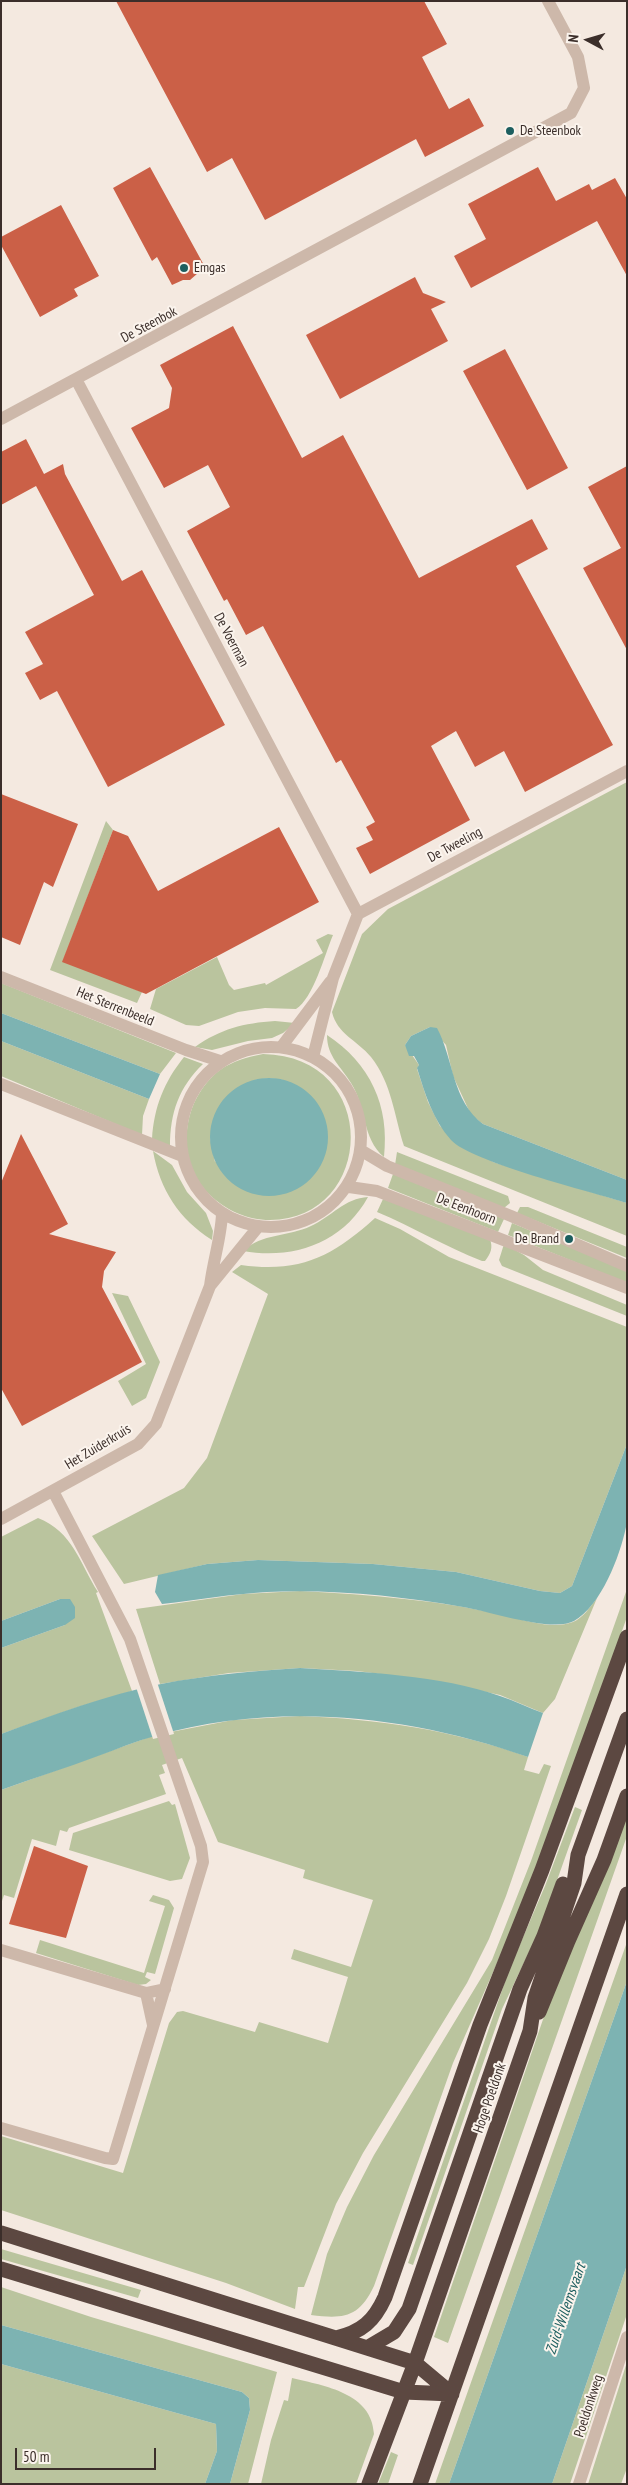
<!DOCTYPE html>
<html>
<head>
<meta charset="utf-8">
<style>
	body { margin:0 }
	#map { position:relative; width:628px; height:2485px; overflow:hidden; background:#f4e9e0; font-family:"PT Sans Narrow",sans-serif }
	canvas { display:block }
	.frame { position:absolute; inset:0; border:2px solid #3b2e2a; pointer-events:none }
	.north { position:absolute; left:563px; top:15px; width:50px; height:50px; -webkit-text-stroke:4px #fbf4ed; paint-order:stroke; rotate:276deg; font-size:14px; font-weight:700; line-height:20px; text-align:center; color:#3b2e2a }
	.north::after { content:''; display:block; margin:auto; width:18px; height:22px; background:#3b2e2a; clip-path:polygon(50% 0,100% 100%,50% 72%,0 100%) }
	.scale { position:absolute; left:15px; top:2448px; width:141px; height:22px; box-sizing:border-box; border:2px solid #3b2e2a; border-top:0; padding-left:6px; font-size:15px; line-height:18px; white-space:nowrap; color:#3b2e2a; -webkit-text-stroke:4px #fbf4ed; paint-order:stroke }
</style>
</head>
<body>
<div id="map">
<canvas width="628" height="2485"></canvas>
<div class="frame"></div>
<div class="north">N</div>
<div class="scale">50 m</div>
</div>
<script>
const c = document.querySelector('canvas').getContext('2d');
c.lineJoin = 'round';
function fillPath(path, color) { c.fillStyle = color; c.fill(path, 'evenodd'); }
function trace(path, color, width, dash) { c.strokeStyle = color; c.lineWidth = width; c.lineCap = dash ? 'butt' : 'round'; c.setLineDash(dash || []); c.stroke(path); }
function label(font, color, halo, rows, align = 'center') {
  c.font = font + ' "PT Sans Narrow",sans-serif'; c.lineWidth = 4; c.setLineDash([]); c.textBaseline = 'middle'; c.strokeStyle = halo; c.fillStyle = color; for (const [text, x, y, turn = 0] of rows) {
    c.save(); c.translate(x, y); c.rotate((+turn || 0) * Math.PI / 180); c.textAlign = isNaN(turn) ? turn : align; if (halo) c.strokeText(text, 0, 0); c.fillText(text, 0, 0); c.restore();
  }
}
const green = new Path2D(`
	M 627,782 L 627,1180 L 483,1124 L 471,1115 L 453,1076 L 446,1045 L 430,1027 L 411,1036 L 405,1045 L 419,1065 L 417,1069 L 428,1102 L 440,1126 L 493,1162 L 627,1203 L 627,1236 L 404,1146 C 394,1115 392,1084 371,1057 C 357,1040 337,1034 332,1012 L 362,934 L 388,909 Z
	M 106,821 L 113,830 L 63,961 L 142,992 L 137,1003 L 50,970 Z
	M 328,934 L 333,935 C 325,954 313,999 296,1009 L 265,1008 L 238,1012 L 199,1026 L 186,1025 L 150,1009 L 156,989 L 217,957 L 229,985 L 234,990 L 265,983 L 266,985 L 323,953 L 316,940 Z
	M 1,983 L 176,1053 L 160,1074 L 1,1013 Z
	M 275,1021 L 295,1023 L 283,1033 L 272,1038 L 248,1041 L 212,1050 L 195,1047 C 220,1029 244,1023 275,1021 Z
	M 327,1035 C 370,1063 390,1106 384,1157 C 362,1139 366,1106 351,1083 C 341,1066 327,1057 327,1035 Z
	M 1,1041 L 149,1099 L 143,1116 L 142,1135 L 1,1076 Z
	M 263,1054 C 382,1056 376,1219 270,1220 C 247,1220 225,1210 209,1194 C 174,1159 182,1099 220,1070 C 233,1061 247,1057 263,1054 ZM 269,1078 L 283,1080 L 215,1162 L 210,1137 L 255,1080 Z
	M 184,1057 L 203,1064 C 179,1087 170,1113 170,1146 L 152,1139 C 154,1107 164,1082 184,1057 Z
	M 153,1151 L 172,1165 L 187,1192 L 206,1213 L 213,1231 L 212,1240 C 179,1219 160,1190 153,1151 Z
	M 397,1152 L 508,1196 L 510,1203 L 504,1208 L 395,1165 Z
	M 393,1174 L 504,1219 L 498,1232 L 388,1188 Z
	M 368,1197 C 343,1243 293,1260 243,1251 C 262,1233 288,1237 311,1226 C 331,1217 345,1198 368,1197 Z
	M 383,1199 L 490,1239 C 493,1248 491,1253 485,1261 L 482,1261 C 446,1247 413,1227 377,1212 Z
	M 520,1207 L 528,1207 L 627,1247 L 627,1258 L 517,1213 Z
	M 375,1218 L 400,1229 L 449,1257 L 627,1327 L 627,1444 L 572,1586 L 560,1593 L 540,1591 L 456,1572 L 373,1564 L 258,1560 L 207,1564 L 124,1584 L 92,1536 L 184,1488 L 207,1458 L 268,1294 L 232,1272 L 241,1265 C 300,1273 332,1257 375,1218 Z
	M 512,1223 L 627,1271 L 627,1283 L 508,1235 Z
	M 504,1244 L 524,1255 L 543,1270 L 627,1305 L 627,1316 L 502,1266 L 499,1260 Z
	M 112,1293 L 128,1296 L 160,1362 L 146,1398 L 132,1406 L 118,1381 L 146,1364 Z
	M 38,1518 C 73,1532 79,1562 98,1592 L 96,1593 L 132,1691 L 78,1707 L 1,1734 L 1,1648 L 65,1625 L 60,1599 L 1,1621 L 1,1537 Z
	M 627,1589 L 627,1617 L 531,1886 L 453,2063 L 374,2286 C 359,2318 343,2319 311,2315 L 327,2254 L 347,2207 L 374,2155 L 492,1960 L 531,1861 Z
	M 300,1591 C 372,1595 442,1600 512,1617 C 529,1622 555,1629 573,1622 C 583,1618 590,1607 597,1598 L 555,1699 L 543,1713 L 500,1695 L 434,1681 L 357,1671 L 300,1668 L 229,1673 L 160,1684 L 136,1609 L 243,1594 Z
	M 300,1716 C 378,1719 454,1730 528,1757 L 524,1770 L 539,1774 L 544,1764 L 551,1766 L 506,1896 L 489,1939 L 467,1983 L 363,2153 L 336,2204 L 304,2287 L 298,2287 L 295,2309 L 226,2283 L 1,2210 L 1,2136 L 123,2173 L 169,2023 L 177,2012 L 183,2011 L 255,2032 L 259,2022 L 328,2043 L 348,1977 L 291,1959 L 294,1949 L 351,1967 L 373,1900 L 303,1878 L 305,1870 L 218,1842 L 182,1758 L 162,1765 L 165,1773 L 159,1775 L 166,1794 L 69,1828 L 67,1832 L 60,1830 L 56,1846 L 32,1839 L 14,1898 L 4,1895 L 1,1904 L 1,1790 L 155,1735 L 233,1720 Z
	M 169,1801 L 172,1805 L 175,1804 L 190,1858 L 182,1879 L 170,1881 L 69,1850 L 73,1833 Z
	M 575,1807 L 582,1810 L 539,1931 L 502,2009 L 413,2265 L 408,2263 L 509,1970 L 545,1886 Z
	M 627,1814 L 627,1836 L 448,2343 L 434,2337 L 550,1999 Z
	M 153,1895 L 169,1900 L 174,1908 L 155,1974 L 147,1972 L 145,1977 L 151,1980 L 146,1984 L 138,1985 L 36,1953 L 40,1940 L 144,1973 L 165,1906 L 149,1901 Z
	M 627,1942 L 627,1981 L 449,2484 L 435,2484 Z
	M 1,2249 L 141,2290 L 138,2298 L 1,2259 Z
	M 627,2265 L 627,2314 L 570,2484 L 552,2484 Z
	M 1,2287 L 91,2317 L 277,2372 L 248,2484 L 230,2484 L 250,2410 L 249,2398 L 242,2392 L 1,2325 Z
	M 627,2362 L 627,2468 L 621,2484 L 588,2484 Z
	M 1,2364 L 216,2424 L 217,2451 L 205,2484 L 1,2484 Z
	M 292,2378 C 325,2386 372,2393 374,2434 L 356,2484 L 261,2484 L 271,2440 L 284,2400 L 288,2401 Z
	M 391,2452 L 398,2455 L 388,2484 L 378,2484 Z`);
const water = new Path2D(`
	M 1,1013 L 160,1074 L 149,1099 L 1,1041 Z
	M 430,1027 L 437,1028 C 454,1060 452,1101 483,1124 L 627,1180 L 627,1203 C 592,1192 471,1162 451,1140 C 433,1120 425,1094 417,1068 L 419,1065 L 414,1056 L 409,1056 L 405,1045 L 411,1036 Z
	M210 1137a59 59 0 1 1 118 0a59 59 0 1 1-118 0Z
	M 627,1444 C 627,1465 628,1508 626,1527 C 620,1556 601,1606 574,1621 C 552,1633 489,1611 463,1607 C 399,1596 332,1589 267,1592 C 232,1594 197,1600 162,1604 L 155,1592 L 158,1575 L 207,1564 L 258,1560 L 373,1564 L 456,1572 L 540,1591 L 560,1593 L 572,1586 Z
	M 60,1599 L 70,1599 L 75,1607 L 75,1618 L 65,1625 L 1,1648 L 1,1621 Z
	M 300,1668 C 364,1672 440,1675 500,1696 C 515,1701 529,1708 543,1713 L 528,1757 C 410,1715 276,1701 155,1736 C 136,1741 117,1749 98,1756 C 66,1768 34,1778 1,1790 L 1,1734 C 53,1715 106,1695 161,1684 C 207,1675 253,1671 300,1668 Z
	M 627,1981 L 627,2265 L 552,2484 L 449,2484 Z
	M 1,2325 L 242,2392 L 249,2398 L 250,2410 L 230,2484 L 205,2484 L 217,2451 L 216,2424 L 1,2364 Z`);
const pier = new Path2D(`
	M 157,1682 L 174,1734 L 153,1739 L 136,1687 Z`);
const building = new Path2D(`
	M 116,1 L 424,1 L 447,44 L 422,57 L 449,109 L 469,98 L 484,126 L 425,157 L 416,139 L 265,220 L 232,158 L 207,172 Z
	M 150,167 L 205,267 L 190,280 L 183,280 L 172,285 L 157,257 L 152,261 L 113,188 Z
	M 538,167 L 556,201 L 589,184 L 592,190 L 615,178 L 627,199 L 627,276 L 597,221 L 471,288 L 454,256 L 486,239 L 468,204 Z
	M 61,205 L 99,276 L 74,289 L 78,296 L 40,317 L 1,245 L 1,237 Z
	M 415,277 L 423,293 L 446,302 L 431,309 L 448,341 L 340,399 L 306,335 Z
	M 233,326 L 302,458 L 343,435 L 419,578 L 532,519 L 548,549 L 516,566 L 613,745 L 525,792 L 504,751 L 475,767 L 456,731 L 431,746 L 470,820 L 370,874 L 356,848 L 373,840 L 366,827 L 375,822 L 341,760 L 336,763 L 263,626 L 246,635 L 227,599 L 224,601 L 187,531 L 230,507 L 208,465 L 164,488 L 131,428 L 169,408 L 172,388 L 160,365 Z
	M 505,349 L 568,468 L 527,490 L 463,371 Z
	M 26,439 L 44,474 L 63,464 L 65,474 L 122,581 L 142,570 L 225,725 L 108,787 L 57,691 L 40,700 L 25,673 L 43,664 L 25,632 L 94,595 L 36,486 L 1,505 L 1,452 Z
	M 627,466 L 627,650 L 583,568 L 621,548 L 588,487 Z
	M 1,794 L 78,824 L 53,887 L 44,882 L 20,945 L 1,937 Z
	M 279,827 L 319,902 L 146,994 L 62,962 L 113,830 L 128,836 L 158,891 Z
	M 21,1134 L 68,1224 L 49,1234 L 116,1252 L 104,1271 L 102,1287 L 142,1362 L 22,1426 L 1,1388 L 1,1183 Z
	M 34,1846 L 88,1866 L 66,1938 L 9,1924 Z`);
const minor = new Path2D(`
	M 77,381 L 358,914
	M 1,419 L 571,113 L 584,88 L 578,57 L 548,1
	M 1,977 L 186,1050 L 220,1061
	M 282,1046 L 330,982
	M181 1137a90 90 0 1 1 180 0a90 90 0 1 1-180 0Z
	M 313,1057 L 333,978 L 358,914 L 627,771
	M 1,1084 L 182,1156
	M 362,1151 L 387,1166 L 511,1216 L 627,1266
	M 349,1187 L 377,1191 L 627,1288
	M 210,1286 L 258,1227
	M 1,1519 L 138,1444 L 156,1424 L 210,1286 C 213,1261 221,1238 222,1214
	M 1,1950 L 146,1993 L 165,1989
	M 146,1993 L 153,2025
	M 1,2128 L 105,2158 L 113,2159 L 203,1862 L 201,1846 L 130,1639 L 53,1491
	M 579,2484 L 627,2337`);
const highway = new Path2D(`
	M 539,2012 L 568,1941 L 604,1860 L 627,1796
	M 1,2233 L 415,2363 L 452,2394
	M 1,2269 L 404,2392 L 452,2394
	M 336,2338 C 362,2332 374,2321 385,2297 L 480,2025 L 542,1870 L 627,1637
	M 367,2348 L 394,2332 L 409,2309 L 520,1989 L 544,1936 L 563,1884
	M 369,2484 L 415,2363 L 530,2031 L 535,1998 L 574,1883 L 578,1855 L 627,1719
	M 420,2484 L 627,1894`);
const markers = [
	[510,131,5,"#1d5e5f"],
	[184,268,5,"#1d5e5f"],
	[569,1239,5,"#1d5e5f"]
];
const poiNames = [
	["De Steenbok",520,131],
	["Emgas",194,268],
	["De Brand",559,1239,"right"]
];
const streetNames = [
	["De Steenbok",149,325,-28],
	["De Voerman",231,640,62],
	["De Tweeling",455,845,-28],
	["Het Sterrenbeeld",115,1007,22],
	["De Eenhoorn",466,1209,21],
	["Het Zuiderkruis",98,1447,-31],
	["Hoge Poeldonk",490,2098,-71],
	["Poeldonkweg",589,2406,-72]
];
const waterNames = [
	["Zuid-Willemsvaart",566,2309,-71]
];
fillPath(green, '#bac49e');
fillPath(water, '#7db3b2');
fillPath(pier, '#f4e9e0');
fillPath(building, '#cb6047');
trace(minor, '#cdb8aa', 12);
trace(highway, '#5c4841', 15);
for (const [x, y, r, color] of markers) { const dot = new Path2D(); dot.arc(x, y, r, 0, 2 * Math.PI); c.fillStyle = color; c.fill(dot); trace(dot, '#fbf4ed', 2); }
label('14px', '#3b2e2a', '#fbf4ed', poiNames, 'left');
label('14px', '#3b2e2a', '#fbf4ed', streetNames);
label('italic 15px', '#1d5e5f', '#fbf4ed', waterNames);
</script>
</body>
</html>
